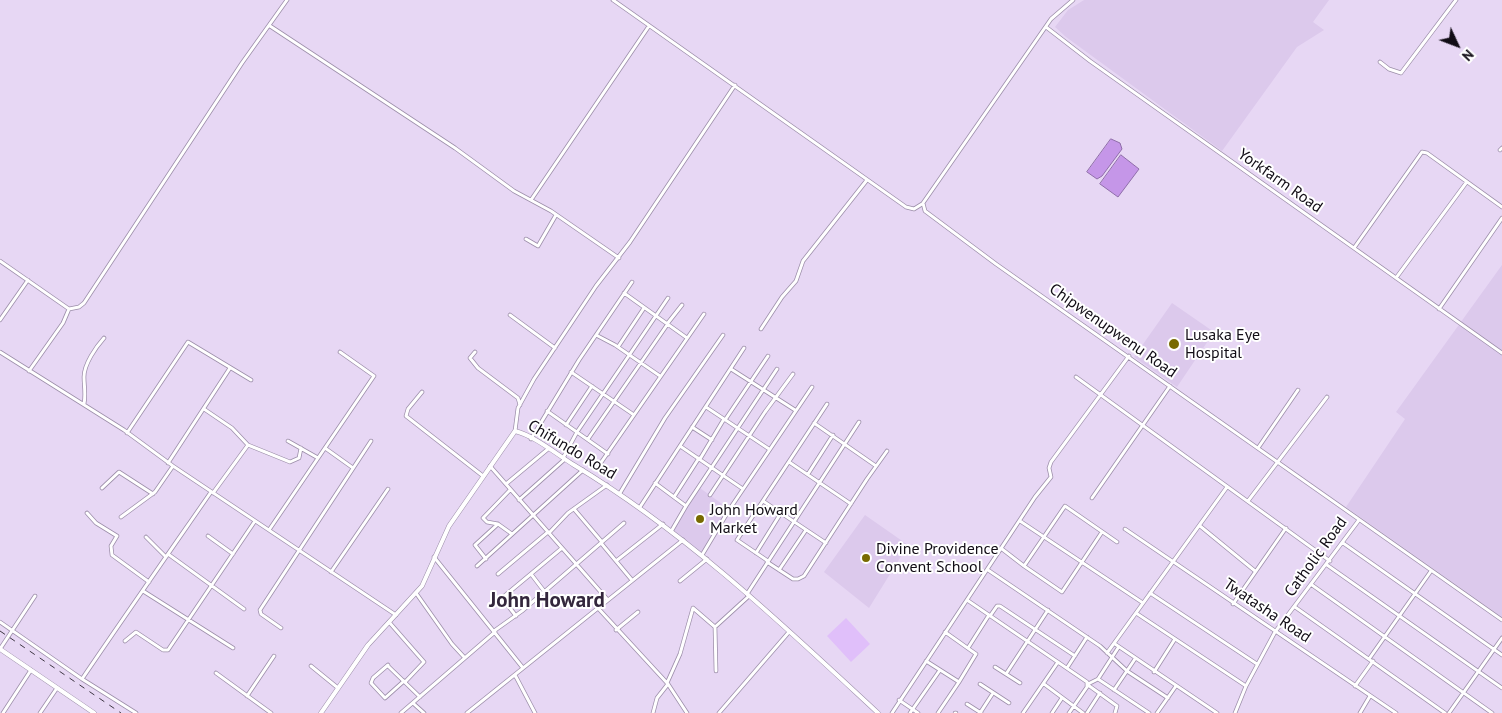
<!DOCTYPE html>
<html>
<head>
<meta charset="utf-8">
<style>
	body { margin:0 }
	#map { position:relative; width:1502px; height:713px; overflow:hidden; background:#e7d7f4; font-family:"PT Sans",sans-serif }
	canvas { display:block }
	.north { position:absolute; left:1432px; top:20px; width:50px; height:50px; -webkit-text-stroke:4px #fff; paint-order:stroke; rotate:133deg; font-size:14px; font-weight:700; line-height:20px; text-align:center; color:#120d16 }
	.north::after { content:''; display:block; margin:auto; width:18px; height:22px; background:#120d16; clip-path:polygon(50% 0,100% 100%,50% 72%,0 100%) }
</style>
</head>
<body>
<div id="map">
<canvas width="1502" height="713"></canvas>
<div class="north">N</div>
</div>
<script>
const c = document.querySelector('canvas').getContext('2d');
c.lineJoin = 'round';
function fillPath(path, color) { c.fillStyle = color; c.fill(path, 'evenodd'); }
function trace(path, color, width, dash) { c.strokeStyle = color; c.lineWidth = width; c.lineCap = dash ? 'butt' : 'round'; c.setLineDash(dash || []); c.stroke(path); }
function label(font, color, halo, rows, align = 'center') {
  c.font = font + ' "PT Sans",sans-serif'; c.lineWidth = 4; c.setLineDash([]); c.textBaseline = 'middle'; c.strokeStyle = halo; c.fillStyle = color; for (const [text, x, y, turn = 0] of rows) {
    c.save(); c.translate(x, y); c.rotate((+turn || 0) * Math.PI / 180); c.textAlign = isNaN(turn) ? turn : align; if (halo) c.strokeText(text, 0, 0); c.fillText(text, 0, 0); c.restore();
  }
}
const built = new Path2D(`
	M 1084,0 L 1329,0 L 1313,22 L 1324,30 L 1297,47 L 1222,151 L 1066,37 L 1055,27 L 1068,10 Z
	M 1502,265 L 1502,617 L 1346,507 L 1405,419 L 1396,412 Z
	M 1172,303 L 1214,332 L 1177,387 L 1134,357 Z
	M 700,488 L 729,509 L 701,553 L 671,529 Z
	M 865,515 L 908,545 L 869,608 L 824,572 Z`);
const green = new Path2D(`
	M 846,618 L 870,644 L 851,662 L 827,636 Z`);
const water = new Path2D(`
	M 1111,139 L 1120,143 L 1122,149 L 1102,176 L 1097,179 L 1087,172 Z
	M 1121,155 L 1139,169 L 1118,197 L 1100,184 Z`);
const minor = new Path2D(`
	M 613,0 L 906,207 L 914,209 L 922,204
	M 1073,0 L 1051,19 L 923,203 L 925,211 L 996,264 L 1502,620
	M 270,26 L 455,148 L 514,191 L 551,211 L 619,258
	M 1046,27 L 1090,61 L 1502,353
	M 1380,62 L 1389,69 L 1401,73 L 1456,0
	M 1500,150 L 1502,148
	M 531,200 L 649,26
	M 526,239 L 538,246 L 556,215
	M 1354,248 L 1422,152 L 1427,153 L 1502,207
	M 0,261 L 69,309 L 79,307 L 84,303 L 242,63 L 287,0
	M 1396,278 L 1466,183
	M 624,293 L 687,338
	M 1439,309 L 1502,218
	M 510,315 L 555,348
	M 0,320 L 28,280
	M 667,324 L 682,305
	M 761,329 L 782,297 L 796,281 L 803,261 L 867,180
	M 596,335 L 615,345 L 660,376
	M 618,347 L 644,308
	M 0,352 L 124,430 L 173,466 L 396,615
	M 475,352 L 470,358 L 478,368 L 518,398 L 520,405
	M 731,369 L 795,410
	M 29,371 L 63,323 L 69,309
	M 571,372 L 634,415
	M 1076,377 L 1330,561
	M 422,392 L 408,409 L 406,416 L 483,476
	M 84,404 C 86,394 84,386 84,377 C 84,364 96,347 104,338
	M 706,407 L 769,449
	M 204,409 L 232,428 L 248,445 L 290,462 L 299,458 L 301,448
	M 547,411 L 608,454
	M 725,420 L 768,356
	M 814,423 L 876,466
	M 566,425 L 592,386
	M 692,427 L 712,440
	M 515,431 L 518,408 L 534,379 L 596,286 L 630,242 L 735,85
	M 127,433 L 188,342 L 251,380
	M 531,439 L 579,360 L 632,282
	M 588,439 L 667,325
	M 288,441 L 318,458
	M 680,446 L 743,489
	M 325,448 L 353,468
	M 1258,448 L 1298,390
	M 563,458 L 577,432 L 668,298
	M 700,459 L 724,419
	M 789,462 L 851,504
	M 168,463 L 230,368
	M 600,464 L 704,314
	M 490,466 L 607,599
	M 808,474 L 833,435
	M 655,483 L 686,506
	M 506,484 L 548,449
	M 102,488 L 119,472 L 153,494
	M 510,490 L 483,518 L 487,522 L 498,524 L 512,534
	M 213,493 L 248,445
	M 620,493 L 665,418 L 723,335
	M 710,495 L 765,412 L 793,374
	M 674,497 L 699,458
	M 1092,498 L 1170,386
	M 519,500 L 565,459
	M 763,501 L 826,543
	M 1248,501 L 1327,397
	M 640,507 L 744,348
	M 574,509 L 602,542
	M 87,513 L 96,523 L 117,536 L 111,546 L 112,555 L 149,582
	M 121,517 L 155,492 L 173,466
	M 1020,521 L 1143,603
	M 1200,526 L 1255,571
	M 1125,529 L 1396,713
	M 269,530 L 374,376 L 340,352
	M 672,530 L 686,506 L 777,369
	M 1102,532 L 1062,592 L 1024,566 L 1065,506 L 1117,542
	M 549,533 L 568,513 L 607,485
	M 208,536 L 233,554
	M 146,537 L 166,557
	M 601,543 L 631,579
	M 1343,543 L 1502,655
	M 1002,549 L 1024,566
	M 756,553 L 781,513
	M 168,554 L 244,609
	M 702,555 L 729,510 L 812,387
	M 434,557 L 523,668
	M 486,559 L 475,545 L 498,524
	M 616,561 L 663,524
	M 768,561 L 737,540 L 827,404
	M 767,562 L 793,579 L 798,579 L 804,576 L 867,479 L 887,451
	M 1327,565 L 1502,688
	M 477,566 L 583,470
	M 779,570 L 806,530
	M 988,570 L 1100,646 L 1127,671 L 1168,698
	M 331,572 L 388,489
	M 498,574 L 548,532
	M 531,574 L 544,591
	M 680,581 L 707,559
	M 1312,585 L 1492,713
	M 143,591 L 233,648
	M 416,593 L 452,644 L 464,657
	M 1150,593 L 1257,664
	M 747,594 L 859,422
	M 967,600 L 1087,682 L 1087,687 L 1069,713
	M 1233,604 L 1286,528
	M 597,607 L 668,684 L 687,713
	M 1295,607 L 1445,713
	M 1136,613 L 1246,686
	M 516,616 L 502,598 L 562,548
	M 990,616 L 997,606 L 1000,606 L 1075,656
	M 0,622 L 82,679 L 136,713
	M 389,622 L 424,662 L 405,682
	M 281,628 L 261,614 L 260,610 L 371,441
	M 616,630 L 638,612
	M 494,631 L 522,611 L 624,523
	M 945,632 L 976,654 L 959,682
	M 125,641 L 136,632 L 163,650 L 168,650 L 255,521
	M 1115,644 L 1217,713
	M 968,648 L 989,615
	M 0,649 L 35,596
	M 1107,653 L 1227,487
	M 1369,659 L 1431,571
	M 926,661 L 959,682 L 938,713
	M 311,666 L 338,688
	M 995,667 L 1020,683
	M 1067,668 L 1087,637
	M 716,671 L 715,627 L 749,596
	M 1154,672 L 1175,639
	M 216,673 L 271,713
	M 1006,674 L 1048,610
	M 515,675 L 535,713
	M 82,679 C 124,617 168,554 211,492
	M 1098,679 L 1149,713
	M 404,681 L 385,698 L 371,683 L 373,678 L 388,665 L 388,666 L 420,697
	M 667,683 L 680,654 L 693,608 L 715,627
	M 980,684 L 1009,703
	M 1044,684 L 1083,713
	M 1088,684 L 1098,679 L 1118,648
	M 1088,685 L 1117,706 L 1115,713
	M 1355,686 L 1373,661
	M 1114,690 L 1135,659
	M 247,696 L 274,656
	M 899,700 L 918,713
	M 414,704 L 424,713
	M 967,704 L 981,713
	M 3,713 L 31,670
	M 40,713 L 57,688
	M 401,713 L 495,632
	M 467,713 L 683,540
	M 653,713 L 657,698 L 668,684
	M 719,713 L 789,632
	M 892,713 L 1035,497 L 1051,477 L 1049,468 L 1051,462 L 1129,356
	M 910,713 L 940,670
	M 955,713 L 956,713
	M 980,713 L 993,693
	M 1023,713 L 1058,662
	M 1052,713 L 1062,698
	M 1087,713 L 1100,693
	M 1157,713 L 1176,686
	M 1235,713 L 1246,686 L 1275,632 L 1359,520
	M 1360,713 L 1370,696
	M 1449,713 L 1502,638`);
const tertiary = new Path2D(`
	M 0,649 L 94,713
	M 321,713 L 368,645 L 422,586 L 449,526 L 515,431 C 535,436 556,454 574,465 C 687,533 782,624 878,713`);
const rail = new Path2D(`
	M 0,631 L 121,713`);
const markers = [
	[1174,344,6,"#786a01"],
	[700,519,5,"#786a01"],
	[866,558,5,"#786a01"]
];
const streetNames = [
	["Yorkfarm Road",1280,181,35],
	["Chipwenupwenu Road",1113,331,35],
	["Chifundo Road",572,450,31],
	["Catholic Road",1316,557,-54],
	["Twatasha Road",1267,611,34]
];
const poiNames = [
	["Lusaka Eye",1185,335],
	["Hospital",1185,353],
	["John Howard",710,510],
	["Market",710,528],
	["Divine Providence",876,549],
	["Convent School",876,567]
];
const districtNames = [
	["John Howard",547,601]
];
fillPath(built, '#dcc9ec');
fillPath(green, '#e0bffa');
fillPath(water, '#c596e8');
trace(water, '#8f6da9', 1);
trace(minor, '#9c8ea9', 4.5);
trace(tertiary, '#9c8ea9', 5);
trace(minor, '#fff', 3);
trace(tertiary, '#fff', 4);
trace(rail, '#3e3643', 1, [6, 6]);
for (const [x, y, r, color] of markers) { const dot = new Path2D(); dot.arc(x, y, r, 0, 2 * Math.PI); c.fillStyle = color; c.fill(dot); trace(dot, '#fff', 2); }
label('16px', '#120d16', '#fff', streetNames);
label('16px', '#120d16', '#fff', poiNames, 'left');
label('bold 21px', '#33263c', '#fff', districtNames);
</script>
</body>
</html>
